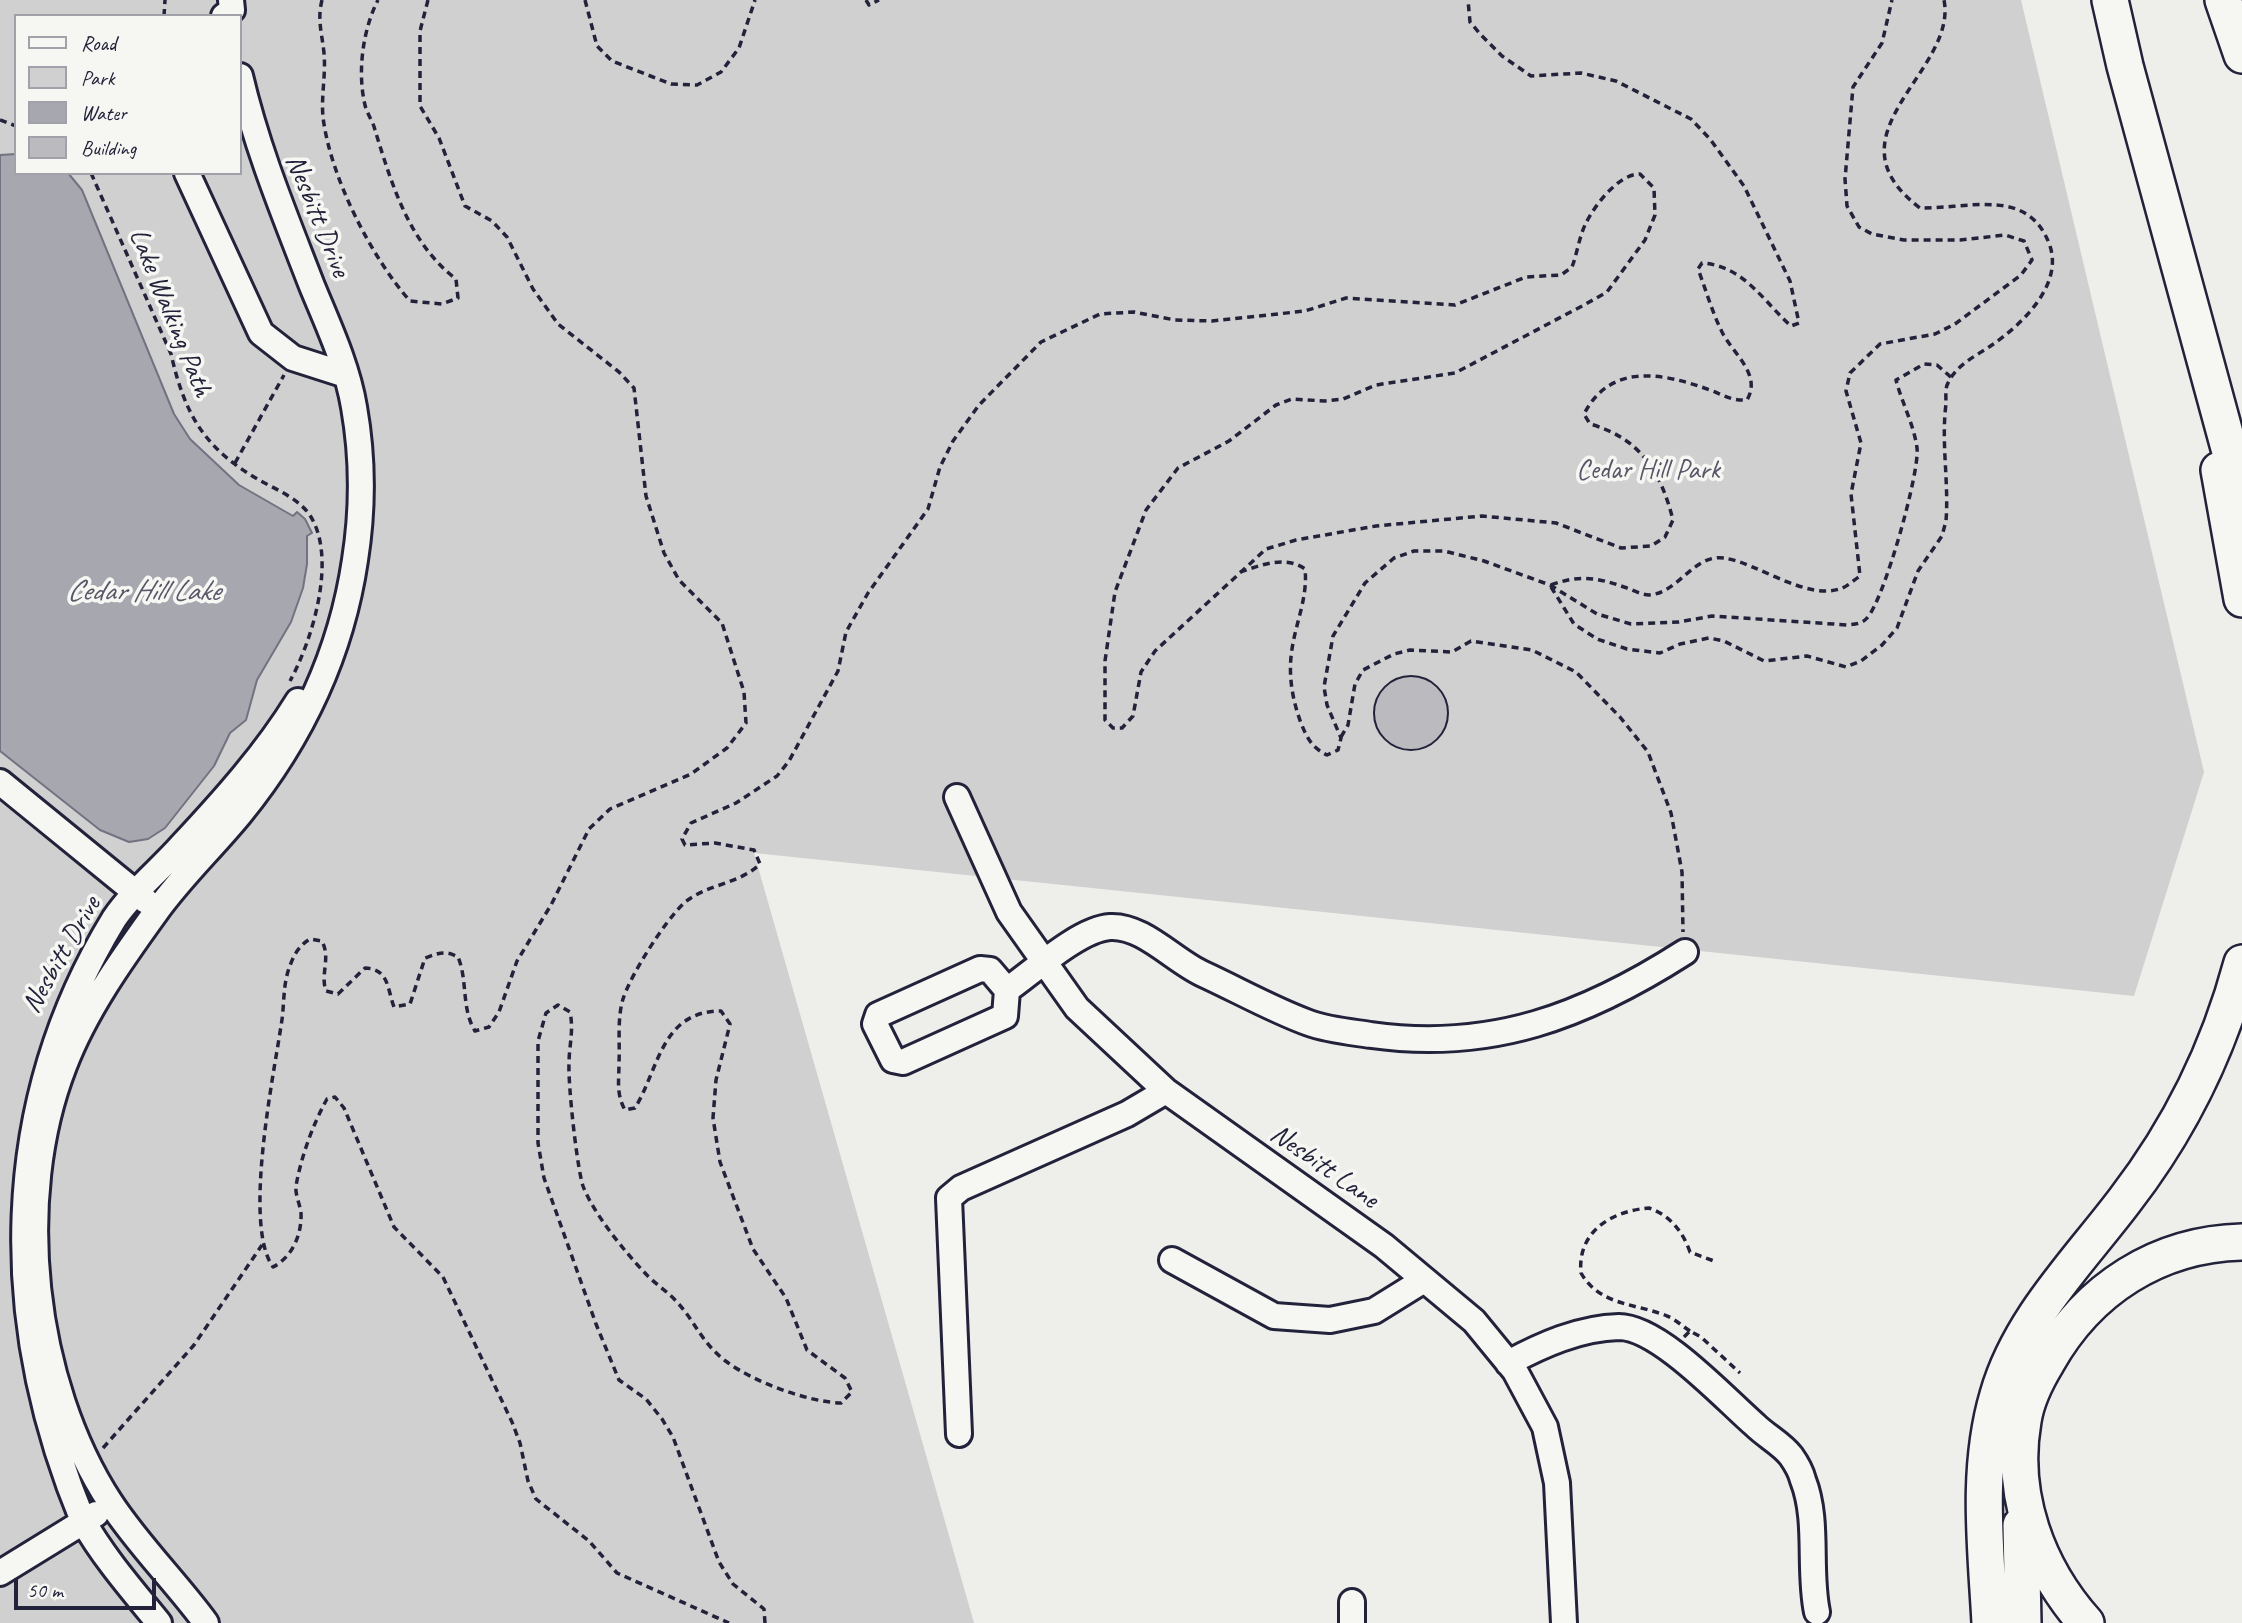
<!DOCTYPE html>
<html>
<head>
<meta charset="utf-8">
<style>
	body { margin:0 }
	#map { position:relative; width:2242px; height:1623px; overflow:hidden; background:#eeeeeb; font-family:Caveat,sans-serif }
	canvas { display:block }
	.legend { position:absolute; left:14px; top:14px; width:228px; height:161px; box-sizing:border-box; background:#f6f6f2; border:2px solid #a1a1a9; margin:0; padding:9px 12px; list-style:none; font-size:21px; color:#22223b }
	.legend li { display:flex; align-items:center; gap:14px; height:35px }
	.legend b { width:35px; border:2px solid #a1a1a9 }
	.scale { position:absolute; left:14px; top:1578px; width:142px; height:32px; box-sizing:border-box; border:4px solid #22223b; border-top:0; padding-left:9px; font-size:21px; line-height:24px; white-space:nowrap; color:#22223b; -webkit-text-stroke:5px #f6f6f2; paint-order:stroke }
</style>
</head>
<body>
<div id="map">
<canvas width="2242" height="1623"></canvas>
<ul class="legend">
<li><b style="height:9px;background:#f6f6f2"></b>Road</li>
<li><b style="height:19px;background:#d0d0d1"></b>Park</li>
<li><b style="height:19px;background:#a7a7af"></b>Water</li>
<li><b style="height:19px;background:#bbbbbf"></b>Building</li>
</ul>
<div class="scale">50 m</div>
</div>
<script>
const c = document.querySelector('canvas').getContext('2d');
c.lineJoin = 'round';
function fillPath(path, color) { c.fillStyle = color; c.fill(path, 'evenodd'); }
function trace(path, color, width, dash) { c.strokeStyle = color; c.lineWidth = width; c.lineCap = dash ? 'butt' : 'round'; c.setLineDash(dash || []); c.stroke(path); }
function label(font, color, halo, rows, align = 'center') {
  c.font = font + ' Caveat,sans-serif'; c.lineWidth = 7; c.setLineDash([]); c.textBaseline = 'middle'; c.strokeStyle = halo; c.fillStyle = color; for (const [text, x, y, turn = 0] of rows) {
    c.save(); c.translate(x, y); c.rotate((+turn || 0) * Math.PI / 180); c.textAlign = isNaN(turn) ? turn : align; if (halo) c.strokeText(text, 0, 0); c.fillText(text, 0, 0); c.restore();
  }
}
const green = new Path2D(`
	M 0,0 L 2021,0 L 2204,772 L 2134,996 L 754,853 L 974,1623 L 0,1623 ZM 16,16 L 240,16 L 240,173 L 16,173 Z`);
const water = new Path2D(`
	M 16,154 L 16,173 L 68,173 L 82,190 L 174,414 L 190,439 L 239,485 L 293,516 L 297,512 L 305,519 L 312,533 L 307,536 L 307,564 L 303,588 L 291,622 L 257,680 L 246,720 L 230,733 L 214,766 L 165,828 L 148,839 L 129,842 L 100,830 L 0,751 L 0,155 Z`);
const building = new Path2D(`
	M1374 713a37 37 0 1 1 74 0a37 37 0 1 1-74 0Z`);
const path = new Path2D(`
	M 322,0 C 317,20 322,33 324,53 C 326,74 321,96 323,117 C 330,176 371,257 410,301 L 442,304 L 458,298 L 456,279 C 409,243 392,185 375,130 C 373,121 367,114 365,105 C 357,72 363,29 378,0
	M 428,0 L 420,31 L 420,106 L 439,138 L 465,206 L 492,221 L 507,237 L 533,289 L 558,324 L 619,372 L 634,388 L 646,496 L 664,553 L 679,580 L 722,623 L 744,692 L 746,723 L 727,748 L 691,774 L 610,809 L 589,829 L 551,905 L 517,961 L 499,1012 L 489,1027 L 475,1031 C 461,1008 468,981 458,957 C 445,950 439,953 425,958 L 410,1004 L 394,1007 C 387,988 389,969 365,968 L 338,994 L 326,991 C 320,974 331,959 322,941 L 310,939 C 300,945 295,953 291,963 C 282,984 285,1004 281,1026 C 273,1079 243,1225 273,1267 C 292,1257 302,1235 301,1213 C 300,1204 295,1195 296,1186 C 301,1157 313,1124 327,1099 L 335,1097 L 344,1108 L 394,1227 L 443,1277 L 512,1422 L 520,1443 L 528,1481 L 536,1499 L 589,1541 L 617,1573 L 729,1623
	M 585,0 L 597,46 L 612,61 L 671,84 L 697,85 L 721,72 L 739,48 L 755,0
	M 866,0 L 869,5 L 879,0
	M 164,16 L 165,0
	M 0,120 L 16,126
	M 91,173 L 171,354 C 185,415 204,448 259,480 C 277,490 300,499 311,517 C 337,560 312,641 290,681
	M 235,463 L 284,375
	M 1240,572 C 1262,565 1285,555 1305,569 C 1308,597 1296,622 1292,649 C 1288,674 1292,699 1301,723 C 1307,738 1312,748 1327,755 L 1338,750 L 1341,738 L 1327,705 L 1324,687 L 1333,636 L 1365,583 L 1394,558 L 1414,551 L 1444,551 L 1484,561 L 1550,585 L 1597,614 L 1631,624 L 1679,622 L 1712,616 L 1848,625 C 1855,624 1862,624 1867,618 C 1884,600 1920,472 1917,448 C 1914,425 1902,403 1896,380 L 1924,364 L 1937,365 L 1952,378
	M 1551,585 C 1578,575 1596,577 1624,587 C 1631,589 1641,595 1649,595 C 1679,593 1693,554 1724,558 C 1758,563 1808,602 1842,588 C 1848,586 1854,580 1860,576 L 1851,494 L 1861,443 L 1846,391 L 1850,373 L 1880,344 L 1935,334 L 1955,324 L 2021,275 L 2032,260 L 2024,241 L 2005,235 L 1960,240 L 1904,240 L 1872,234 L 1859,227 L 1847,206 L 1845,179 L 1853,87 L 1882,43 L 1892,0
	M 1551,587 L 1574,624 L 1597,639 L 1627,649 L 1660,653 L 1680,644 L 1709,638 L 1724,641 L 1764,661 L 1807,656 L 1846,667 L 1861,661 L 1882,645 L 1897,628 L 1918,571 L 1942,536 L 1946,521 C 1949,482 1941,443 1946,404 C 1946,397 1945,388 1948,383 C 1957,364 1976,356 1992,345 C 2021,325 2063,286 2050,246 C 2029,186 1969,209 1920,208 C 1822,134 1958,72 1944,0
	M 1341,737 L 1348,725 L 1355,684 L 1363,670 L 1394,654 L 1410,650 L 1452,652 L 1471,641 L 1532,650 L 1576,672 L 1620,717 L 1648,752 L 1671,813 L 1682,872 L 1683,932
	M 1690,1331 C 1682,1326 1675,1319 1667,1316 C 1635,1303 1600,1306 1581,1273 C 1577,1232 1611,1211 1649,1208 C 1670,1215 1683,1232 1690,1252 L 1714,1261
	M 1684,1337 L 1690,1331 L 1701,1337 L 1740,1373
	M 103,1448 L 194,1345 L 262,1245
	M 765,1623 L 764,1609 L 733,1584 L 719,1562 L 673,1437 L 662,1419 L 646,1399 L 619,1380 L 596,1324 L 544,1178 L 538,1143 L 538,1041 L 546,1013 L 558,1005 L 570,1012 C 574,1031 569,1045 569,1064 C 568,1085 577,1168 583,1186 C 593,1213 625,1252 645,1273 C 654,1283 667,1291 676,1301 C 696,1322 701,1343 727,1362 C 754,1382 808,1402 841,1403 L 852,1392 L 845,1378 L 807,1350 L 786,1298 L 753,1249 L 720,1162 L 713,1118 L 716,1080 L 730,1024 L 721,1011 C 661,1011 659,1069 635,1108 L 625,1110 C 616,1094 619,1081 619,1063 C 620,1042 617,1019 623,999 C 631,974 665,921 684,903 C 706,884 738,885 760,864 L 754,850 L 715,843 L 685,845 L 682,839 L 691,823 L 736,803 L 777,776 L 789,761 L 838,671 L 846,632 L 868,593 L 928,509 L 940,467 L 953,441 L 979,405 L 1041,342 L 1100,314 L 1134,312 L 1175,320 L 1212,321 L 1305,311 L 1346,298 L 1455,305 L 1526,277 L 1561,275 L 1572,267 C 1577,254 1579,238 1585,225 C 1594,206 1618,174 1640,174 L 1654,188 L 1655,215 L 1645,240 L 1607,292 L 1584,305 L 1455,373 L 1376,385 L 1343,399 L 1325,401 L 1292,399 L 1276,405 L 1229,441 L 1178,468 L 1146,510 L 1115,592 L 1105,661 L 1105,720 L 1113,728 L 1122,728 L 1133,716 L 1141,672 L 1155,651 L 1266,549 L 1296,540 L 1376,526 L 1482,516 L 1556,523 L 1621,548 L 1651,546 L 1665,537 L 1673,520 C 1661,472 1640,438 1590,424 L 1584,414 C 1611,362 1663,373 1710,390 C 1723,395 1732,401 1747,400 C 1762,374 1733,354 1722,332 C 1712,312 1706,290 1698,269 L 1702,263 C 1744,266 1763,301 1791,326 L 1799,323 L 1790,281 L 1744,186 L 1710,139 L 1691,119 L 1616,81 L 1581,73 L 1531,76 L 1502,56 L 1481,35 L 1470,22 L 1468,0`);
const minor = new Path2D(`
	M 224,16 L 232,10 L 231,0
	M 187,173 L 261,333 L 293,358 L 346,375
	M 0,782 L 146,901
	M 957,797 L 1009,912 L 1077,1008 L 1166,1091 L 1384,1246 L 1474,1321 L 1515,1371 L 1545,1427 L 1557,1483 L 1564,1623
	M 1007,990 L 1005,1016 L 903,1062 L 893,1060 L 875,1024 L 878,1015 L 980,969 L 990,970 L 1007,990 C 1033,972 1079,929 1110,927 C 1143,925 1174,961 1203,974 C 1238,990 1273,1010 1309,1023 C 1328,1030 1351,1032 1371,1035 C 1491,1052 1585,1016 1685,952
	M 1172,1260 L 1274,1316 L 1330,1320 L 1374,1311 L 1424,1280
	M 1508,1363 C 1542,1345 1579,1328 1619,1327 C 1659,1327 1725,1399 1755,1425 C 1766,1436 1782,1444 1791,1456 C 1796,1463 1801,1472 1803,1480 C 1819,1521 1808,1569 1817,1612
	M 959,1434 L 949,1198 L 961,1188 L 1127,1114 L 1166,1091
	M 0,1573 L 96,1514
	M 159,1623 C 133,1591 104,1558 83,1521 C 0,1321 0,1106 114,919 C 133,891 160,870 182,845 C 224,800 266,753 298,701
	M 206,1623 C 176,1582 138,1545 110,1502 C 32,1382 12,1199 64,1066 C 85,1011 122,959 156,912 C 181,877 213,847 240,814 C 300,740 341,655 355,560 C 363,509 363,458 354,407 C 347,365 328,325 312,286 C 285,216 257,149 240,76
	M 1352,1623 L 1352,1602`);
const highway = new Path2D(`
	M 2110,0 L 2125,66 L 2242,496
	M 2223,0 L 2242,55
	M 2219,470 L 2242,599
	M 2021,1525 L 2023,1623
	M 1990,1623 C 1986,1548 1976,1469 1998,1395 C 2019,1320 2079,1261 2125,1200 C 2179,1130 2219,1049 2242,963
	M 2086,1623 C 2037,1568 2010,1495 2023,1421 C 2026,1400 2036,1380 2047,1362 C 2088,1289 2158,1244 2242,1242`);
const streetNames = [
	["Nesbitt Drive",317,216,68],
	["Lake Walking Path",170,313,68],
	["Nesbitt Drive",62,955,-60],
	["Nesbitt Lane",1324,1167,35]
];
const parkNames = [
	["Cedar Hill Park",1648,471]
];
const waterNames = [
	["Cedar Hill Lake",143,592]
];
fillPath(green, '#d0d0d1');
fillPath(water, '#a7a7af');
trace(water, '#727281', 2);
fillPath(building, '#bbbbbf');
trace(building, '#22223b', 2);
trace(minor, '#22223b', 30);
trace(highway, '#22223b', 40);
trace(path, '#22223b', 3.5, [7, 5]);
trace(minor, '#f6f6f2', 24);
trace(highway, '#f6f6f2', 35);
label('28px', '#22223b', '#f6f6f2', streetNames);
label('28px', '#565668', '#f6f6f2', parkNames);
label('italic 30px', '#575769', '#f6f6f2', waterNames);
</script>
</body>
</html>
